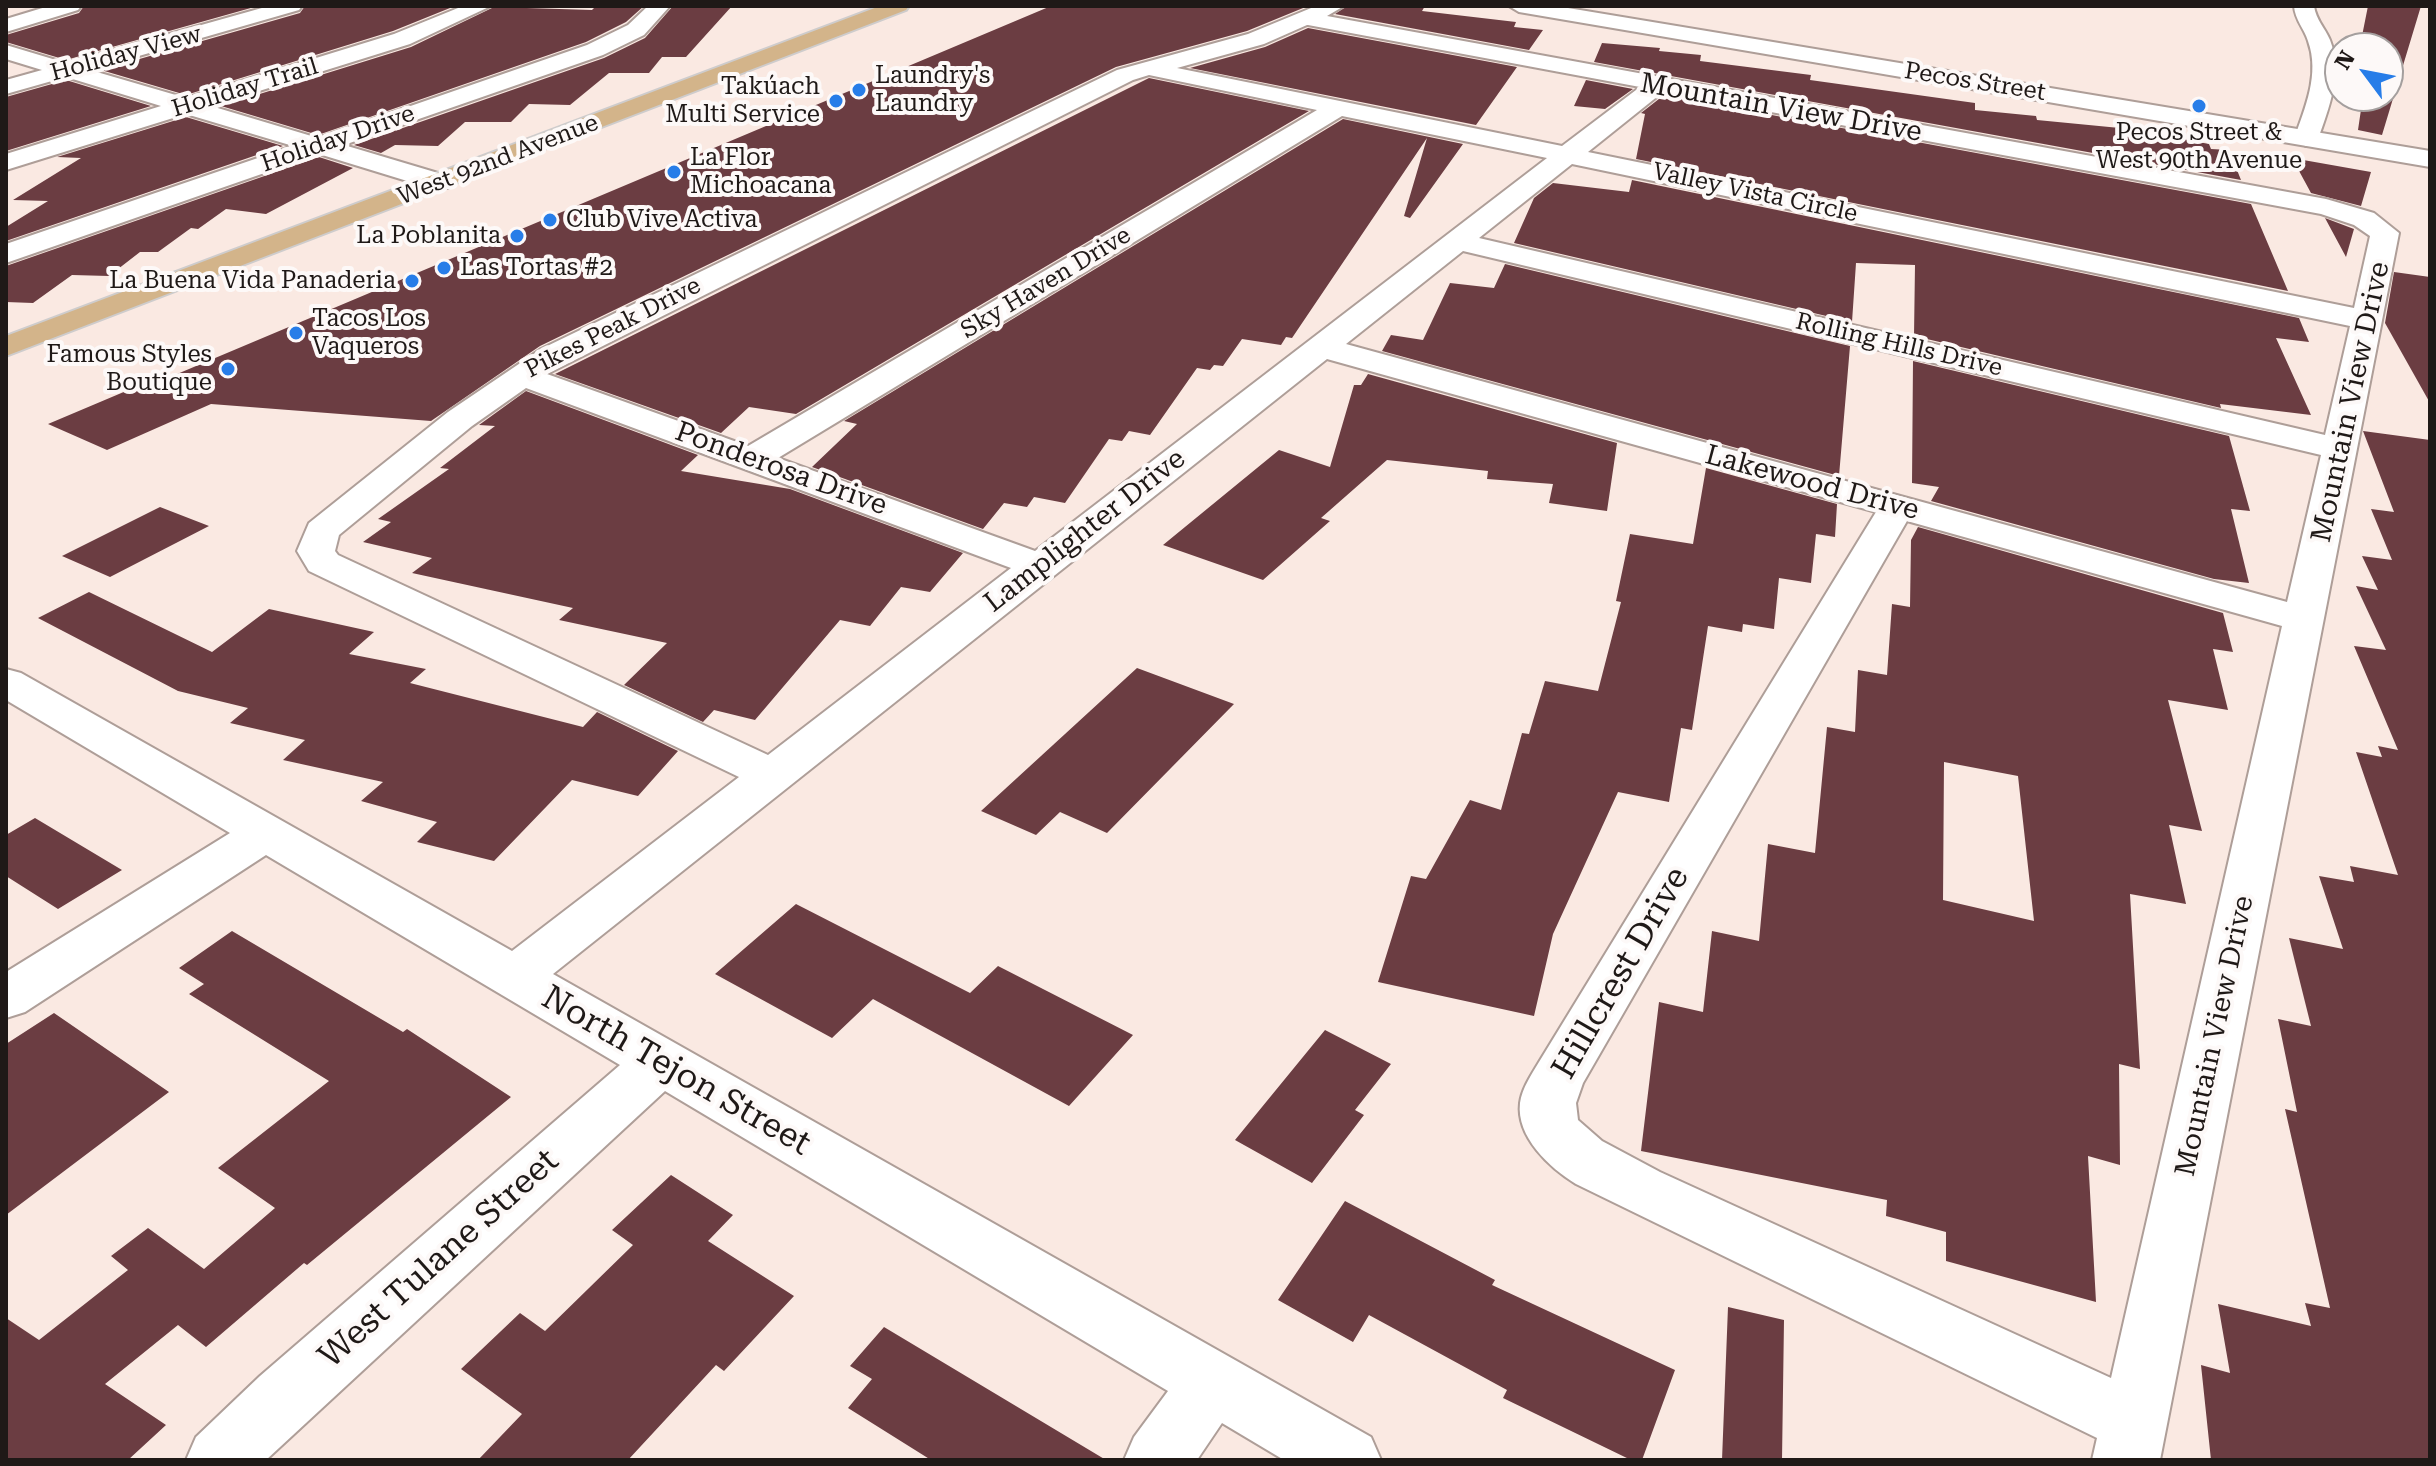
<!DOCTYPE html>
<html>
<head>
<meta charset="utf-8">
<style>
	body { margin:0 }
	#map { position:relative; width:2436px; height:1466px; overflow:hidden; background:#fae9e2; font-family:"Roboto Serif",serif }
	canvas { display:block }
	.frame { position:absolute; inset:0; border:8px solid #1f1917; pointer-events:none }
	.north { position:absolute; left:2324px; top:32px; width:80px; height:80px; box-sizing:border-box; background:#fdf9f8; border:2px solid #a49f9e; border-radius:50%; rotate:302deg; font-size:22px; font-weight:700; line-height:32px; text-align:center; color:#1f1917 }
	.north::after { content:''; display:block; margin:auto; width:28px; height:36px; background:#277de8; clip-path:polygon(50% 0,100% 100%,50% 72%,0 100%) }
</style>
</head>
<body>
<div id="map">
<canvas width="2436" height="1466"></canvas>
<div class="frame"></div>
<div class="north">N</div>
</div>
<script>
const c = document.querySelector('canvas').getContext('2d');
c.lineJoin = 'round';
function fillPath(path, color) { c.fillStyle = color; c.fill(path, 'evenodd'); }
function trace(path, color, width, dash) { c.strokeStyle = color; c.lineWidth = width; c.lineCap = dash ? 'butt' : 'round'; c.setLineDash(dash || []); c.stroke(path); }
function label(font, color, halo, rows, align = 'center') {
  c.font = font + ' "Roboto Serif",serif'; c.lineWidth = 8; c.setLineDash([]); c.textBaseline = 'middle'; c.strokeStyle = halo; c.fillStyle = color; for (const [text, x, y, turn = 0] of rows) {
    c.save(); c.translate(x, y); c.rotate((+turn || 0) * Math.PI / 180); c.textAlign = isNaN(turn) ? turn : align; if (halo) c.strokeText(text, 0, 0); c.fillText(text, 0, 0); c.restore();
  }
}
const building = new Path2D(`
	M 84,6 L 258,6 L 66,60 L 6,42 L 6,35 L 79,13 Z
	M 305,6 L 455,6 L 393,31 L 186,95 L 101,70 L 300,13 Z
	M 596,6 L 644,6 L 626,22 L 586,42 L 318,135 L 221,106 L 411,47 L 494,7 L 592,10 Z
	M 673,6 L 732,6 L 686,57 L 662,57 L 649,73 L 609,73 L 570,105 L 529,104 L 511,122 L 465,122 L 438,146 L 395,145 L 381,153 L 354,145 L 604,58 L 645,38 Z
	M 1051,6 L 1308,6 L 1247,31 L 1116,67 L 540,346 L 431,421 L 211,404 L 107,450 L 48,424 L 145,383 L 151,385 Z
	M 1347,6 L 1425,6 L 1422,11 L 1516,22 L 1514,27 L 1543,30 L 1529,50 L 1335,14 Z
	M 2368,6 L 2421,6 L 2382,135 L 2358,130 L 2363,96 L 2388,96 L 2388,48 L 2370,48 L 2371,43 L 2361,41 Z
	M 1308,28 L 1517,67 L 1476,125 L 1190,68 L 1265,47 Z
	M 1602,43 L 1660,48 L 1659,51 L 1701,55 L 1700,61 L 1811,75 L 1810,80 L 1975,103 L 1975,110 L 2036,116 L 2037,120 L 2130,129 L 2209,144 L 2211,149 L 2229,150 L 2241,180 L 1594,62 Z
	M 1149,78 L 1309,111 L 796,414 L 749,407 L 721,433 L 555,374 Z
	M 66,80 L 151,106 L 6,151 L 6,97 Z
	M 1586,80 L 1633,89 L 1605,109 L 1574,106 Z
	M 1664,95 L 2251,204 L 2288,291 L 1636,159 L 1645,114 L 1641,113 Z
	M 186,117 L 283,146 L 6,241 L 6,227 L 48,201 L 13,200 L 81,158 L 57,157 Z
	M 1343,119 L 1463,144 L 1410,218 L 1404,216 L 1427,138 L 1292,338 L 1286,337 L 1281,345 L 1242,339 L 1223,366 L 1214,365 L 1210,370 L 1197,368 L 1150,435 L 1129,431 L 1122,441 L 1109,439 L 1065,503 L 1034,497 L 1027,507 L 1004,503 L 983,529 L 812,467 L 857,424 L 844,421 Z
	M 319,157 L 353,168 L 266,214 L 226,209 L 198,229 L 191,228 L 158,252 L 140,252 L 109,276 L 72,275 L 33,303 L 6,302 L 6,266 Z
	M 2292,158 L 2371,172 L 2361,206 L 2311,193 Z
	M 1632,180 L 2299,318 L 2309,342 L 2276,338 L 2311,415 L 2220,404 L 2221,408 L 1914,336 L 1915,265 L 1856,263 L 1852,322 L 1514,243 L 1534,198 L 1553,183 L 1629,192 Z
	M 2325,218 L 2354,229 L 2346,257 Z
	M 1505,264 L 1850,346 L 1839,476 L 1382,351 L 1391,335 L 1423,340 L 1450,283 L 1494,288 Z
	M 2394,272 L 2430,277 L 2430,403 L 2385,323 Z
	M 1913,361 L 2229,436 L 2250,511 L 2231,509 L 2249,583 L 2214,579 L 1931,501 L 1939,487 L 1912,483 Z
	M 1368,374 L 1617,443 L 1607,511 L 1549,503 L 1553,484 L 1487,479 L 1488,471 L 1387,460 L 1321,518 L 1330,521 L 1263,580 L 1163,545 L 1279,450 L 1330,467 L 1354,385 L 1361,385 Z
	M 526,391 L 698,455 L 681,471 L 790,489 L 963,553 L 930,592 L 901,587 L 870,626 L 840,620 L 755,720 L 714,710 L 703,722 L 624,685 L 667,643 L 559,620 L 573,608 L 412,573 L 432,558 L 363,542 L 391,522 L 378,519 L 449,469 L 440,468 L 495,426 L 479,425 Z
	M 2363,431 L 2430,440 L 2430,1460 L 2211,1460 L 2201,1365 L 2230,1373 L 2218,1304 L 2311,1326 L 2305,1303 L 2330,1308 L 2285,1109 L 2297,1112 L 2278,1019 L 2311,1026 L 2289,938 L 2343,949 L 2319,876 L 2354,882 L 2350,866 L 2398,875 L 2356,752 L 2382,757 L 2378,746 L 2398,750 L 2354,646 L 2386,650 L 2356,586 L 2378,590 L 2362,556 L 2392,560 L 2371,509 L 2394,512 Z
	M 1706,468 L 1837,504 L 1835,537 L 1816,534 L 1811,583 L 1779,578 L 1774,629 L 1743,624 L 1742,632 L 1708,626 L 1692,730 L 1681,728 L 1669,802 L 1618,792 L 1553,934 L 1534,1016 L 1378,982 L 1411,876 L 1426,879 L 1470,800 L 1501,810 L 1522,733 L 1529,734 L 1545,681 L 1598,691 L 1621,602 L 1616,601 L 1630,534 L 1693,544 Z
	M 160,507 L 209,526 L 110,577 L 62,556 Z
	M 1918,527 L 2223,613 L 2233,652 L 2213,649 L 2228,710 L 2168,700 L 2202,831 L 2169,825 L 2186,904 L 2130,894 L 2140,1069 L 2119,1064 L 2120,1165 L 2088,1156 L 2096,1302 L 1946,1261 L 1946,1232 L 1886,1216 L 1887,1200 L 1641,1151 L 1659,1002 L 1703,1012 L 1712,931 L 1759,941 L 1768,844 L 1815,853 L 1827,727 L 1855,732 L 1858,670 L 1887,675 L 1892,604 L 1910,607 L 1911,540 ZM 1944,762 L 2018,776 L 2034,921 L 1943,900 Z
	M 89,592 L 212,652 L 269,609 L 374,632 L 349,654 L 426,669 L 410,683 L 583,727 L 597,712 L 678,751 L 638,796 L 572,780 L 494,861 L 417,842 L 437,822 L 361,801 L 383,782 L 283,760 L 305,740 L 230,723 L 248,708 L 178,691 L 38,618 Z
	M 1137,668 L 1234,704 L 1107,833 L 1060,812 L 1036,835 L 981,811 Z
	M 35,818 L 122,870 L 58,909 L 6,876 L 6,835 Z
	M 796,904 L 970,993 L 998,966 L 1133,1035 L 1069,1106 L 873,999 L 832,1038 L 715,974 Z
	M 232,931 L 403,1032 L 407,1029 L 511,1097 L 307,1265 L 304,1263 L 206,1347 L 178,1325 L 105,1384 L 166,1425 L 128,1460 L 6,1460 L 6,1318 L 39,1340 L 128,1270 L 111,1256 L 148,1228 L 204,1269 L 275,1208 L 218,1168 L 329,1081 L 189,994 L 204,984 L 179,968 Z
	M 54,1013 L 169,1092 L 6,1215 L 6,1044 Z
	M 1325,1030 L 1391,1064 L 1355,1110 L 1364,1115 L 1312,1183 L 1235,1140 Z
	M 671,1175 L 733,1215 L 708,1241 L 794,1296 L 724,1371 L 716,1365 L 628,1460 L 478,1460 L 522,1414 L 461,1369 L 520,1313 L 545,1331 L 633,1245 L 612,1230 Z
	M 1345,1201 L 1495,1280 L 1492,1285 L 1675,1370 L 1642,1460 L 1631,1460 L 1503,1398 L 1507,1390 L 1369,1315 L 1353,1342 L 1278,1300 Z
	M 1728,1307 L 1784,1320 L 1782,1460 L 1722,1460 Z
	M 884,1327 L 1106,1460 L 931,1460 L 848,1408 L 872,1379 L 850,1366 Z`);
const street = new Path2D(`
	M 49,6 L 81,6 L 78,10 L 6,32 L 6,19 Z
	M 269,6 L 302,6 L 299,10 L 90,70 L 186,98 L 394,34 L 463,6 L 491,6 L 410,44 L 211,106 L 318,138 L 587,45 L 628,25 L 648,6 L 670,6 L 644,35 L 603,55 L 344,145 L 448,176 L 452,182 L 448,188 L 430,188 L 319,154 L 6,263 L 6,244 L 293,146 L 186,114 L 6,170 L 6,154 L 161,106 L 66,77 L 6,94 L 6,80 L 42,70 L 6,59 L 6,45 L 66,63 Z
	M 1316,6 L 1344,6 L 1327,16 L 2326,199 L 2374,213 L 2399,233 L 2160,1460 L 2092,1460 L 2097,1438 L 1576,1184 C 1550,1168 1516,1137 1520,1103 C 1522,1088 1532,1074 1539,1062 L 1876,512 L 1327,359 L 553,974 L 1371,1437 L 1381,1460 L 1284,1460 L 1222,1423 L 1197,1460 L 1124,1460 L 1134,1437 L 1168,1391 L 665,1091 L 266,1460 L 186,1460 L 196,1437 L 260,1376 L 620,1065 L 266,855 L 25,1012 L 6,1018 L 6,972 L 230,833 L 6,700 L 6,669 L 21,673 L 512,951 L 739,777 L 309,571 L 297,551 L 309,523 L 448,412 L 541,349 L 1117,70 L 1248,34 ZM 1307,25 L 1308,25 L 1640,87 L 1562,146 L 1177,68 L 1264,44 ZM 1149,75 L 1317,110 L 748,446 L 547,374 L 1133,80 ZM 1663,92 L 2321,214 L 2354,225 L 2370,236 L 2354,308 L 1588,152 ZM 1342,116 L 1547,158 L 1035,551 L 778,458 ZM 1572,164 L 2350,326 L 2325,435 L 1479,238 ZM 1463,251 L 2321,455 L 2287,602 L 1346,344 ZM 526,388 L 1011,568 L 768,755 L 338,555 L 335,551 L 339,535 L 472,426 ZM 1907,521 L 2282,626 L 2111,1378 L 1660,1172 L 1602,1141 L 1578,1120 L 1576,1103 L 1583,1083 Z
	M 2294,6 L 2314,6 C 2316,20 2325,28 2330,40 C 2343,73 2329,108 2318,139 L 2306,146 L 2294,139 C 2305,108 2320,74 2308,41 C 2304,28 2295,20 2294,6 Z`);
const secondary = new Path2D(`
	M 1509,6 L 1556,6 L 2430,151 L 2430,167 L 1519,12 Z`);
const primary = new Path2D(`
	M 880,6 L 909,6 L 906,10 L 6,356 L 6,336 Z`);
const markers = [
	[859,90,8,"#277de8"],
	[836,101,8,"#277de8"],
	[2199,106,8,"#277de8"],
	[674,172,8,"#277de8"],
	[550,220,8,"#277de8"],
	[517,236,8,"#277de8"],
	[444,268,8,"#277de8"],
	[412,281,8,"#277de8"],
	[296,333,8,"#277de8"],
	[228,369,8,"#277de8"]
];
const farStreetnames = [
	["Holiday View",126,54,-15],
	["Pecos Street",1975,82,9],
	["Holiday Trail",245,88,-17],
	["Holiday Drive",338,139,-19],
	["West 92nd Avenue",498,160,-21],
	["Valley Vista Circle",1755,193,12],
	["Sky Haven Drive",1046,283,-31],
	["Pikes Peak Drive",613,328,-27],
	["Rolling Hills Drive",1899,345,13]
];
const farPoinames = [
	["Laundry's",875,76],
	["Laundry",875,104],
	["Takúach",820,87,"right"],
	["Multi Service",820,115,"right"],
	["Pecos Street &",2199,133,"center"],
	["West 90th Avenue",2199,161,"center"],
	["La Flor",690,158],
	["Michoacana",690,186],
	["Club Vive Activa",566,220],
	["La Poblanita",501,236,"right"],
	["Las Tortas #2",460,268],
	["La Buena Vida Panaderia",396,281,"right"],
	["Tacos Los",312,319],
	["Vaqueros",312,347],
	["Famous Styles",212,355,"right"],
	["Boutique",212,383,"right"]
];
const streetNames = [
	["Mountain View Drive",1781,108,10],
	["Mountain View Drive",2351,402,-78],
	["Ponderosa Drive",781,469,20],
	["Lakewood Drive",1812,483,15],
	["Lamplighter Drive",1085,531,-38],
	["Mountain View Drive",2215,1036,-78]
];
const nearStreetnames = [
	["Hillcrest Drive",1621,973,-60],
	["North Tejon Street",676,1071,30],
	["West Tulane Street",439,1259,-42]
];
fillPath(building, '#6b3d42');
trace(street, '#ae9e98', 4);
trace(secondary, '#ae9e98', 4);
trace(primary, '#cecccc', 4);
fillPath(street, '#fff');
fillPath(secondary, '#fff');
fillPath(primary, '#d3b48a');
for (const [x, y, r, color] of markers) { const dot = new Path2D(); dot.arc(x, y, r, 0, 2 * Math.PI); c.fillStyle = color; c.fill(dot); trace(dot, '#fdf9f8', 3); }
label('24px', '#1f1917', '#fdf9f8', farStreetnames);
label('24px', '#1f1917', '#fdf9f8', farPoinames, 'left');
label('28px', '#1f1917', '#fdf9f8', streetNames);
label('34px', '#1f1917', '#fdf9f8', nearStreetnames);
</script>
</body>
</html>
